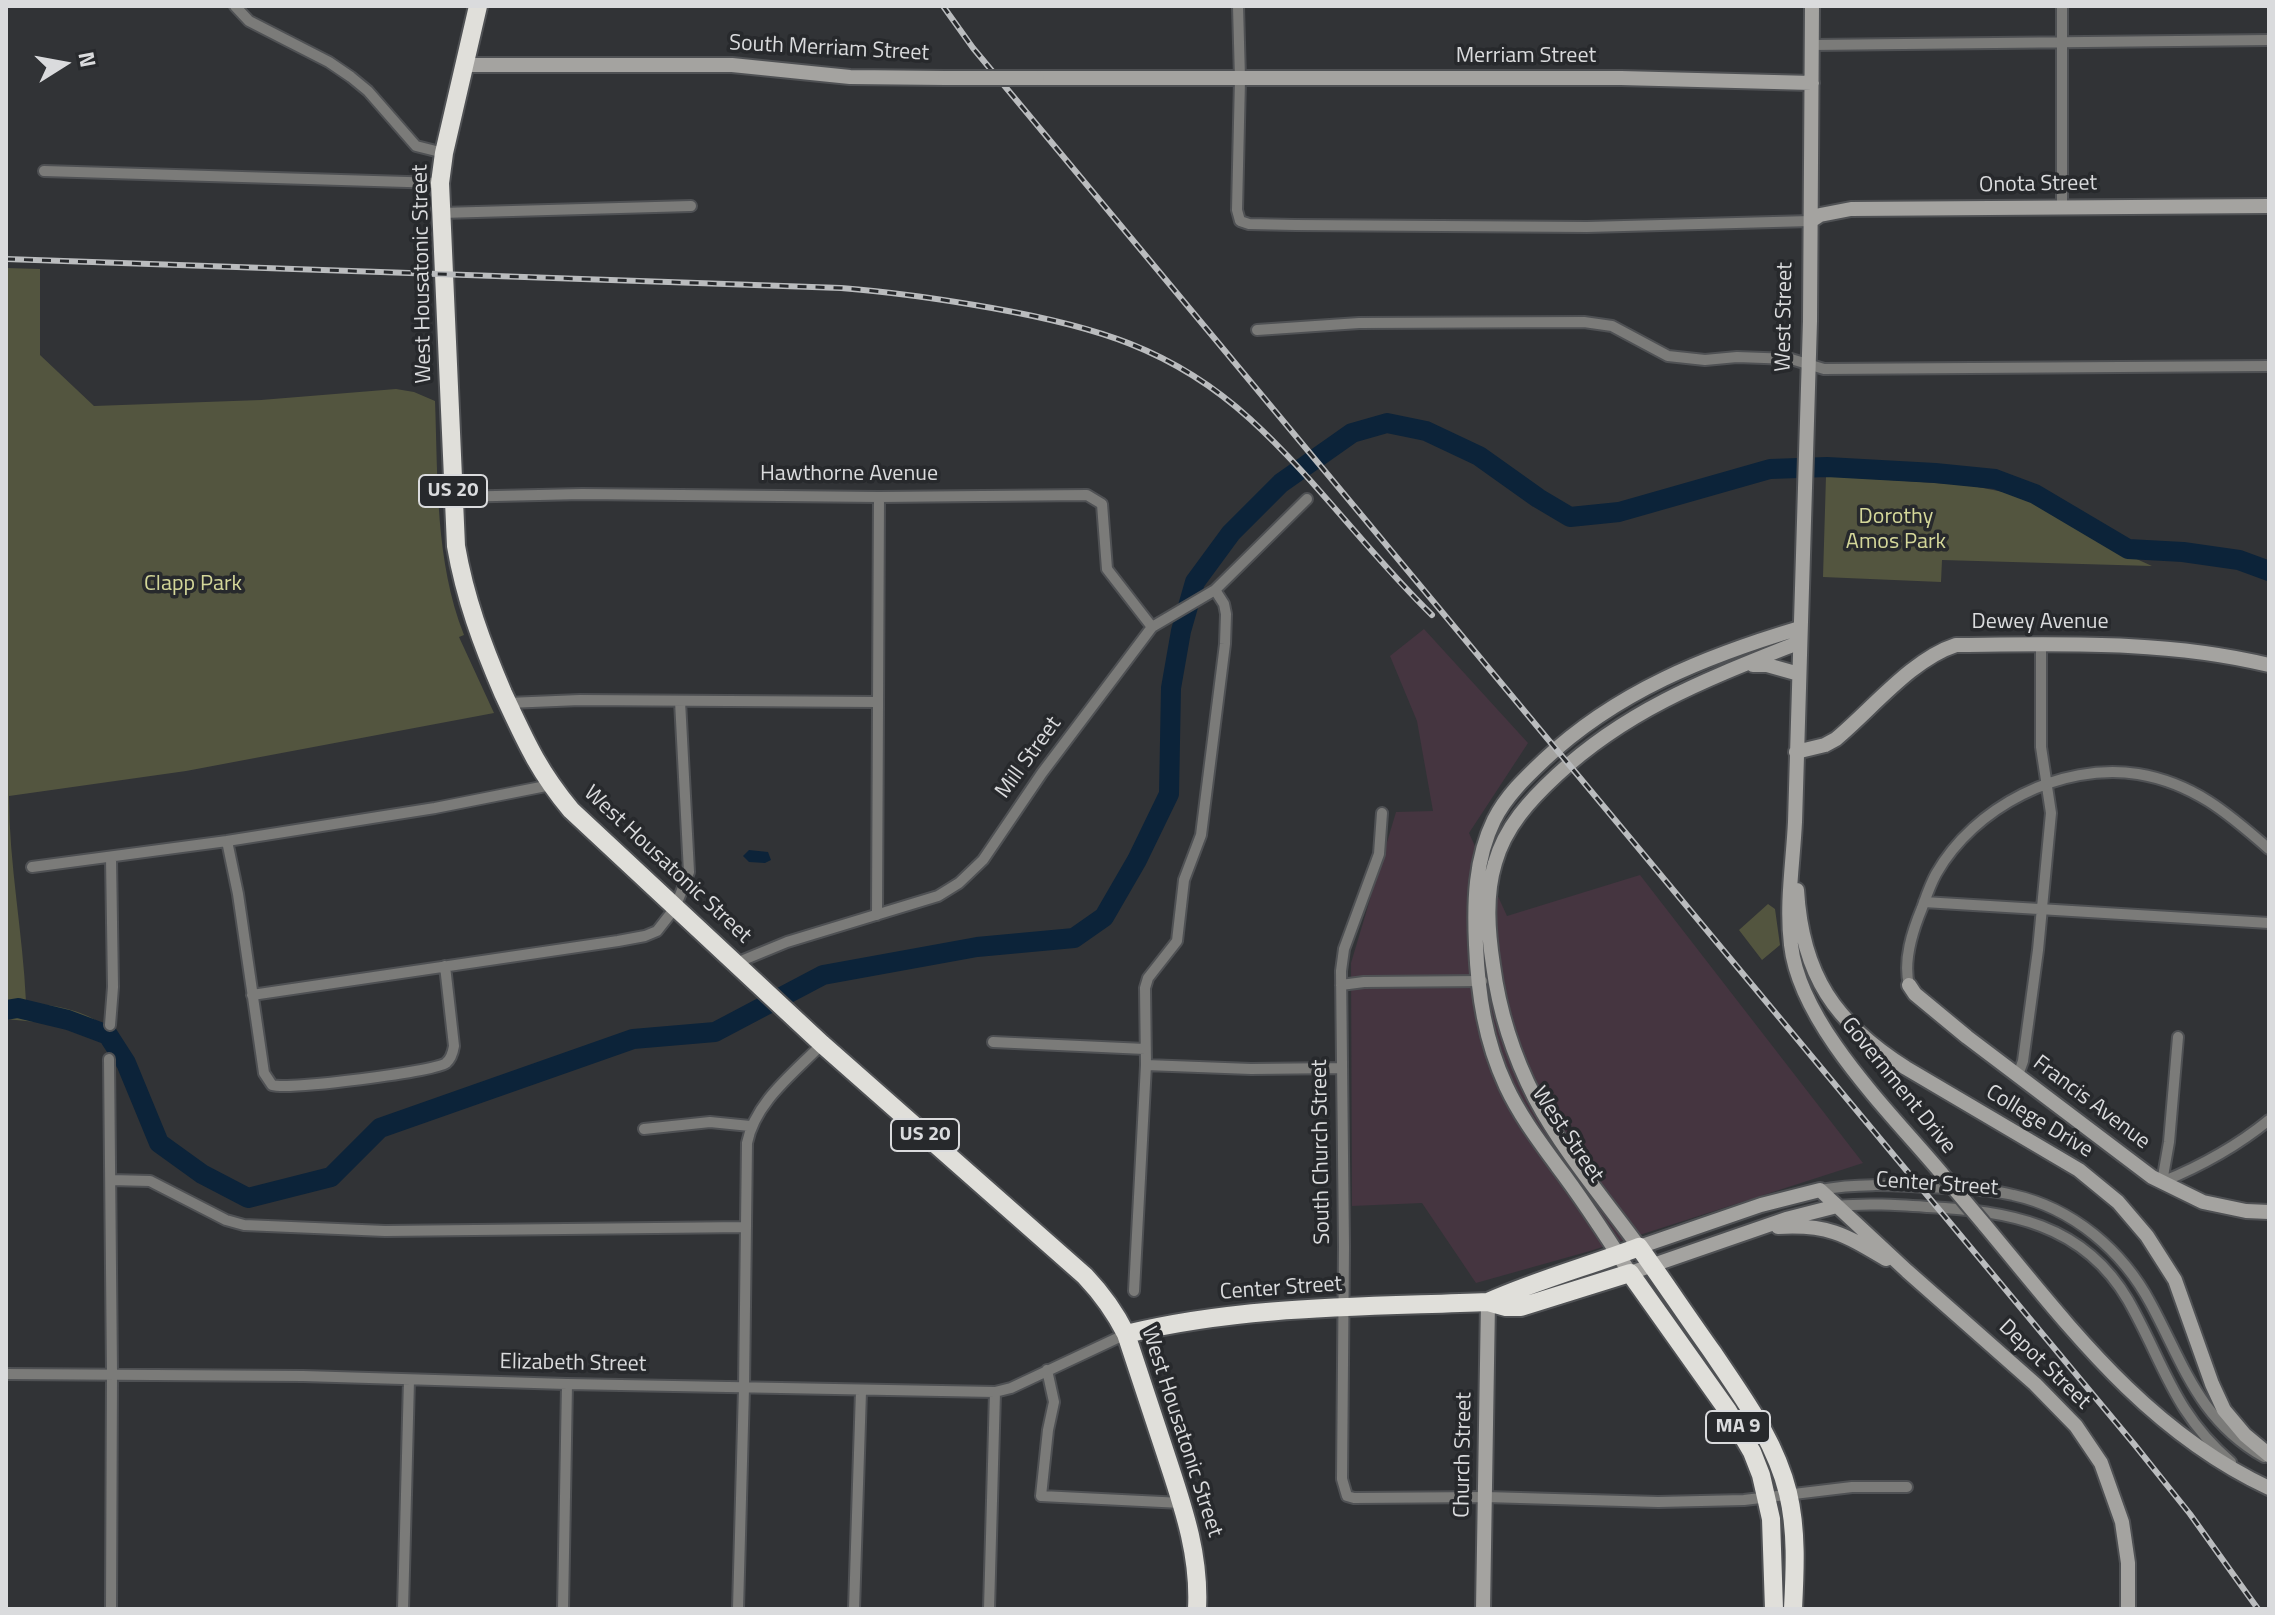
<!DOCTYPE html>
<html>
<head>
<meta charset="utf-8">
<style>
	body { margin:0 }
	#map { position:relative; width:2275px; height:1615px; overflow:hidden; background:#313336; font-family:"Titillium Web",sans-serif }
	canvas { display:block }
	.frame { position:absolute; inset:0; border:8px solid #dadbdd; pointer-events:none }
	.north { position:absolute; left:24px; top:24px; width:80px; height:80px; -webkit-text-stroke:6px #27292c; paint-order:stroke; rotate:79deg; font-size:22px; font-weight:700; line-height:32px; text-align:center; color:#dadbdd }
	.north::after { content:''; display:block; margin:auto; width:28px; height:36px; background:#dadbdd; clip-path:polygon(50% 0,100% 100%,50% 72%,0 100%) }
</style>
</head>
<body>
<div id="map">
<canvas width="2275" height="1615"></canvas>
<div class="frame"></div>
<div class="north">N</div>
</div>
<script>
const c = document.querySelector('canvas').getContext('2d');
c.lineJoin = 'round';
function fillPath(path, color) { c.fillStyle = color; c.fill(path, 'evenodd'); }
function trace(path, color, width, dash) { c.strokeStyle = color; c.lineWidth = width; c.lineCap = dash ? 'butt' : 'round'; c.setLineDash(dash || []); c.stroke(path); }
function label(font, color, halo, rows, align = 'center') {
  c.font = font + ' "Titillium Web",sans-serif'; c.lineWidth = 7; c.setLineDash([]); c.textBaseline = 'middle'; c.strokeStyle = halo; c.fillStyle = color; for (const [text, x, y, turn = 0] of rows) {
    c.save(); c.translate(x, y); c.rotate((+turn || 0) * Math.PI / 180); c.textAlign = isNaN(turn) ? turn : align; if (halo) c.strokeText(text, 0, 0); c.fillText(text, 0, 0); c.restore();
  }
}
const commercial = new Path2D(`
	M 1424,629 L 1528,743 L 1469,833 L 1507,916 L 1640,875 L 1863,1163 L 1590,1251 L 1476,1283 L 1422,1203 L 1352,1206 L 1351,963 L 1396,812 L 1433,811 L 1417,721 L 1390,656 Z`);
const green = new Path2D(`
	M 6,268 L 40,269 L 40,355 L 94,406 L 261,400 L 396,389 L 414,392 L 435,401 C 438,480 435,561 464,635 L 459,637 L 494,713 L 186,771 L 9,796 C 9,865 23,933 26,1002 C 51,1006 74,1007 97,1021 L 97,1041 L 76,1026 L 6,1019 Z
	M 1826,476 L 1968,485 L 2018,495 L 2047,506 L 2099,542 L 2152,566 L 1942,560 L 1941,582 L 1823,577 Z
	M 1768,904 L 1775,909 L 1780,945 L 1762,960 L 1739,930 Z`);
const water = new Path2D(`
	M 749,850 L 768,852 L 771,860 L 765,863 L 749,862 L 743,856 Z`);
const river = new Path2D(`
	M 6,1010 L 18,1008 L 68,1020 L 108,1035 L 126,1063 L 159,1143 L 202,1174 L 248,1198 L 331,1177 L 380,1128 L 633,1039 L 715,1032 L 823,975 L 977,947 L 1074,938 L 1104,917 L 1137,860 L 1169,794 L 1171,688 L 1181,631 L 1195,582 L 1231,533 L 1281,483 L 1352,433 L 1387,423 L 1426,431 L 1479,456 L 1538,498 L 1570,517 L 1619,512 L 1770,469 L 1827,467 L 1935,473 L 1995,479 L 2035,494 L 2128,549 L 2183,552 L 2239,560 L 2269,571`);
const street = new Path2D(`
	M 235,6 L 249,21 L 329,62 L 351,77 L 368,91 L 416,146 L 444,153
	M 1238,6 L 1240,79 L 1237,210 L 1240,221 L 1249,224 L 1295,225 L 1587,227 L 1811,221
	M 2062,6 L 2062,207
	M 1812,45 L 2269,40
	M 44,171 L 440,183
	M 441,213 L 691,206
	M 1257,330 L 1359,323 L 1584,322 L 1612,326 L 1668,356 L 1705,360 L 1737,357 L 1791,359 L 1824,369 L 2269,366
	M 453,497 L 582,494 L 879,497 L 1087,495 L 1102,504 L 1107,569 L 1152,627
	M 1215,590 L 1224,604 L 1226,614 L 1225,644 L 1201,835 L 1184,880 L 1177,941 L 1148,978 L 1145,988 L 1146,1065 L 1251,1069 L 1340,1068
	M 508,703 L 580,700 L 877,702
	M 1382,813 L 1379,854 L 1344,949 L 1341,971 L 1344,1247 L 1342,1479 L 1347,1496 L 1354,1498 L 1486,1497 L 1658,1502 L 1744,1500 L 1852,1487 L 1907,1487
	M 227,841 L 238,894 L 264,1073 L 272,1085 C 289,1090 433,1072 446,1063 C 451,1059 453,1052 454,1046 L 445,966
	M 32,867 L 227,841 L 435,808 L 551,785
	M 1924,902 L 2269,923
	M 877,915 L 879,497
	M 736,963 L 787,942 L 938,896 L 959,883 L 983,860 L 1042,773 L 1152,627 L 1215,590 L 1307,499
	M 1341,985 L 1364,982 L 1482,981
	M 1909,985 C 1903,960 1912,932 1922,908 C 1926,897 1930,885 1936,874 C 1974,807 2061,762 2138,774 C 2193,783 2228,813 2269,849
	M 252,995 L 618,941 L 645,936 L 657,931 L 675,908 L 689,872 L 680,701
	M 110,1025 L 113,987 L 111,858
	M 993,1042 L 1145,1049
	M 109,1059 L 112,1373 L 111,1609
	M 2018,1075 L 2023,1061 L 2038,950 L 2051,813 L 2041,747 L 2041,645
	M 644,1129 L 710,1122 L 750,1126
	M 111,1180 L 150,1181 L 226,1220 L 244,1225 L 385,1231 L 746,1227
	M 2162,1182 L 2169,1142 L 2178,1037
	M 2162,1182 C 2201,1166 2236,1147 2269,1120
	M 1820,1190 C 1856,1183 1891,1185 1928,1187 C 1956,1189 1985,1188 2013,1195 C 2073,1208 2123,1251 2151,1304 C 2184,1365 2199,1420 2264,1457
	M 1837,1206 C 1867,1203 1897,1205 1928,1207 C 2008,1211 2083,1223 2128,1300 C 2164,1363 2173,1412 2231,1462
	M 1134,1291 L 1146,1065
	M 1047,1370 L 1054,1402 L 1048,1430 L 1041,1496 L 1182,1503
	M 6,1374 L 303,1376 L 567,1384 L 995,1392 L 1011,1388 L 1126,1334
	M 403,1609 L 409,1380
	M 563,1609 L 567,1384
	M 738,1609 L 744,1388 L 747,1143 C 755,1102 794,1073 822,1044
	M 854,1609 L 861,1391
	M 989,1609 L 995,1392`);
const secondary = new Path2D(`
	M 1812,6 L 1810,321 L 1795,822 C 1793,863 1786,904 1791,945 C 1800,1025 1891,1113 1942,1174
	M 464,65 L 732,65 L 850,77 L 945,78
	M 1037,78 L 1621,78 L 1812,83
	M 1811,221 L 1820,215 L 1851,209 L 2269,206
	M 1800,628 C 1706,656 1616,692 1544,760 C 1525,778 1506,796 1494,820 C 1475,859 1474,902 1476,945 C 1478,994 1485,1041 1506,1086 C 1520,1116 1539,1141 1558,1167 C 1584,1201 1607,1237 1630,1273 L 1786,1219 L 1837,1206
	M 1800,642 C 1710,678 1629,708 1557,775 C 1530,800 1505,827 1495,863 C 1485,896 1488,932 1493,965 C 1499,1011 1514,1057 1535,1098 C 1563,1151 1604,1199 1639,1247 L 1761,1205 L 1820,1190 L 1907,1271 L 2035,1384 L 2076,1426 L 2101,1463 L 2122,1522 L 2128,1563 L 2128,1609
	M 1753,665 L 1767,665 L 1799,674
	M 1796,752 L 1825,745 L 1836,739 C 1872,709 1912,659 1956,645 C 2061,644 2167,640 2269,665
	M 1797,890 C 1802,975 1835,1023 1906,1068 L 2079,1170 L 2118,1202 L 2147,1236 L 2175,1280 L 2212,1384 L 2224,1410 L 2245,1435 L 2269,1455
	M 1909,985 L 1915,994 L 1967,1037 L 2152,1177 L 2203,1202 L 2246,1211 L 2269,1212
	M 1984,1224 C 2069,1326 2145,1430 2269,1488
	M 1778,1227 C 1828,1224 1844,1234 1886,1259
	M 1483,1609 L 1488,1302`);
const highway = new Path2D(`
	M 478,6 L 444,153 L 440,183 L 456,546 C 465,598 482,644 503,693 C 525,740 537,769 571,810 L 822,1044 L 1085,1276 C 1102,1294 1115,1312 1126,1334 C 1139,1373 1152,1413 1165,1452 C 1182,1504 1200,1553 1197,1609
	M 1488,1302 C 1537,1280 1589,1266 1639,1247 C 1664,1282 1688,1318 1713,1353 C 1743,1398 1775,1440 1788,1493 C 1797,1531 1795,1570 1793,1609
	M 1126,1334 C 1244,1305 1368,1307 1488,1302 L 1506,1307 L 1521,1307 L 1630,1273 L 1728,1411 L 1752,1452 L 1761,1475 L 1771,1519 L 1774,1609`);
const rail = new Path2D(`
	M 943,6 L 973,48 L 2134,1444 L 2190,1514 L 2258,1609
	M 6,259 L 841,288 C 892,292 941,299 992,308 C 1093,326 1172,348 1250,419 C 1316,479 1368,553 1432,615`);
const secondaryBridge = new Path2D(`
	M 945,78 L 1037,78
	M 1942,1174 L 1984,1224`);
const shields = [
	[453,491,68],
	[925,1135,68],
	[1738,1427,64]
];
const shieldNames = [
	["US 20",453,491],
	["US 20",925,1135],
	["MA 9",1738,1427]
];
const streetNames = [
	["South Merriam Street",829,49,3],
	["Merriam Street",1526,57],
	["Onota Street",2038,185,-1],
	["West Housatonic Street",423,274,-91],
	["West Street",1785,317,-89],
	["Hawthorne Avenue",849,475],
	["Dewey Avenue",2040,623],
	["Mill Street",1029,758,-54],
	["West Housatonic Street",667,865,43],
	["Government Drive",1898,1086,51],
	["Francis Avenue",2091,1103,37],
	["College Drive",2039,1122,31],
	["West Street",1567,1135,56],
	["South Church Street",1322,1152,-91],
	["Center Street",1937,1185,4],
	["Center Street",1281,1289,-4],
	["Elizabeth Street",573,1364,1],
	["Depot Street",2044,1365,44],
	["West Housatonic Street",1181,1432,72],
	["Church Street",1464,1455,-89]
];
const parkNames = [
	["Dorothy",1896,518],
	["Amos Park",1896,543],
	["Clapp Park",193,585]
];
fillPath(commercial, '#453540');
fillPath(green, '#53553f');
fillPath(water, '#0c2339');
trace(river, '#0c2339', 20);
trace(street, '#4f5154', 14);
trace(secondary, '#4f5154', 18);
trace(highway, '#4f5154', 22);
trace(street, '#7b7b79', 10);
trace(secondary, '#a4a3a0', 14);
trace(highway, '#e0dfda', 18);
trace(rail, '#babcbe', 6);
trace(rail, '#27292c', 3, [9]);
trace(secondaryBridge, '#4f5154', 18, []);
trace(secondaryBridge, '#a4a3a0', 14);
for (const [x, y, w] of shields) { const box = new Path2D(); box.roundRect(x - w / 2, y - 16, w, 32, 6); c.fillStyle = '#27292c'; c.fill(box); trace(box, '#dadbdd', 2); }
label('bold 20px', '#dadbdd', null, shieldNames);
label('22px', '#dadbdd', '#27292c', streetNames);
label('22px', '#d4d799', '#27292c', parkNames);
</script>
</body>
</html>
